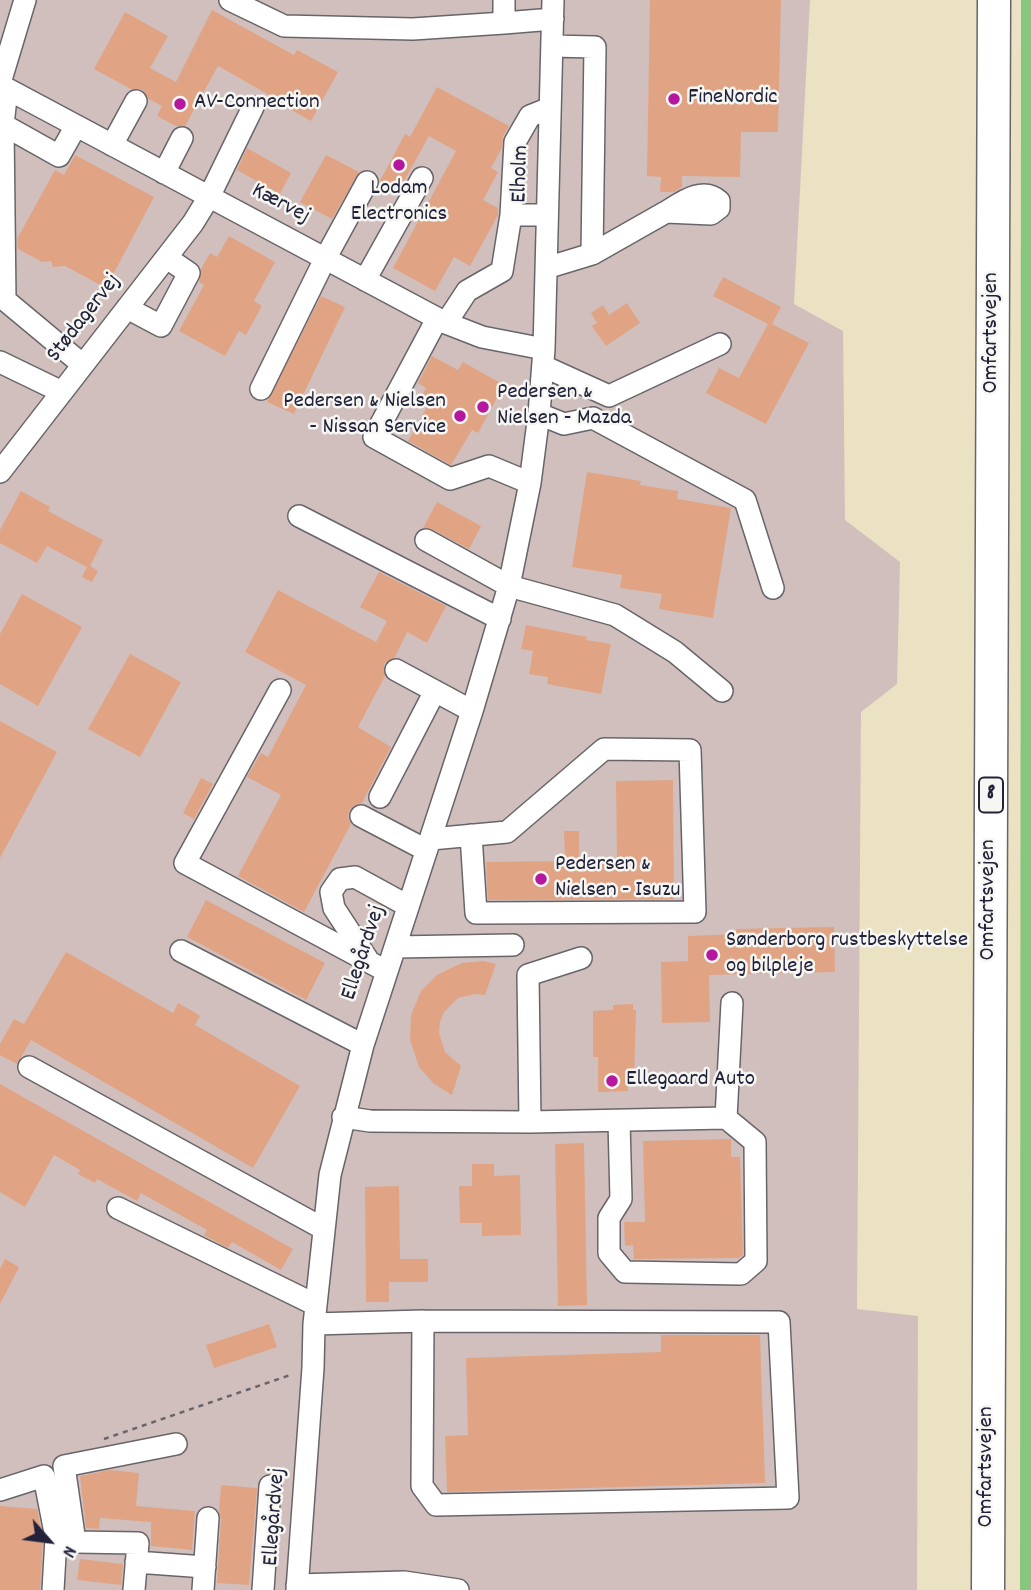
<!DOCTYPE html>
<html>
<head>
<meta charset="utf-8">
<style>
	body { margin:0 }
	#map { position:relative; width:1031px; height:1590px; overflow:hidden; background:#eae2c2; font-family:Dekko,sans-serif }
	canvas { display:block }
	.north { position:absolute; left:14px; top:1506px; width:70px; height:70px; -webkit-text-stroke:5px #f6f6f2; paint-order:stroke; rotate:118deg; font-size:19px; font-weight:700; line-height:28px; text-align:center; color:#22223b }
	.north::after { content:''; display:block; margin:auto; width:24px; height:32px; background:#22223b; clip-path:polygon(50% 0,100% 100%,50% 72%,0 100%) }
</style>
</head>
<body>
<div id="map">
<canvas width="1031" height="1590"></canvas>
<div class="north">N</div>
</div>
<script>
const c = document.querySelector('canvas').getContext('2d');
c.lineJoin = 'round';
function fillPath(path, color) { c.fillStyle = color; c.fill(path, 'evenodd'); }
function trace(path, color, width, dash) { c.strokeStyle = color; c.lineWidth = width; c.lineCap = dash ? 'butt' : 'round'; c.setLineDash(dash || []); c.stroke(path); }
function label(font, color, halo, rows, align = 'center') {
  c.font = font + ' Dekko,sans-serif'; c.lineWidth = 5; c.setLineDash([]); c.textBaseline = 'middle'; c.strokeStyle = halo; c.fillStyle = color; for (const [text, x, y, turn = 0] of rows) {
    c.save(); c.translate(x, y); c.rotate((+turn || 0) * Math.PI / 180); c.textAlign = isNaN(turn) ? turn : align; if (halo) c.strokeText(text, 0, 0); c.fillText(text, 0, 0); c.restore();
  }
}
const industrial = new Path2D(`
	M 0,0 L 810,0 L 794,304 L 843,331 L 845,520 L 900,562 L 897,684 L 861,712 L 857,1309 L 918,1316 L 917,1590 L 0,1590 Z`);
const green = new Path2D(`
	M 1021,0 L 1031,0 L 1031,1590 L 1020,1590 Z`);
const building = new Path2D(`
	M 650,0 L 781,0 L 778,132 L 741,132 L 740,177 L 682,176 L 682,187 L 674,192 L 660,192 L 661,177 L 647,176 Z
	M 212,10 L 294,55 L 297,50 L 338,72 L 311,121 L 270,98 L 271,96 L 218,66 L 185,126 L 176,126 L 157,116 L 162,106 L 149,99 L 143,90 L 131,89 L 94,69 L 125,12 L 168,36 L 150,68 L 176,82 Z
	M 437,87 L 509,126 L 503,136 L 502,148 L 491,168 L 498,172 L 483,200 L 498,208 L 498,215 L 470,266 L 454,257 L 435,291 L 393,268 L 456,151 L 429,136 L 398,192 L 380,181 L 405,134 L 410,137 Z
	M 247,148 L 291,173 L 280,194 L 237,170 Z
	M 75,155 L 154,197 L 106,288 L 65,266 L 53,267 L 51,261 L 42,262 L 18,249 L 17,239 L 55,170 L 64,175 Z
	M 326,155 L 359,172 L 332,219 L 300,202 Z
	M 229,236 L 275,262 L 254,301 L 262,306 L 246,335 L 239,331 L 225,356 L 179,331 L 204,285 L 199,282 L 201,269 L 210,253 L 217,257 Z
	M 723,277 L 781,307 L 772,324 L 809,343 L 766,424 L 706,393 L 719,368 L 739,378 L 768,324 L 713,296 Z
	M 321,296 L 345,307 L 294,414 L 267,402 Z
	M 627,303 L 640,323 L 606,346 L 592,326 L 597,323 L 591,313 L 603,305 L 609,315 Z
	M 432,356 L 458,370 L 463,362 L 504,385 L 478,433 L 472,430 L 451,465 L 408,441 L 427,407 L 418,403 L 426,388 L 418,383 Z
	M 587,472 L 641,481 L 640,485 L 678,491 L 677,499 L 731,508 L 713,618 L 659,609 L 662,594 L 620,588 L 622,575 L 572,567 Z
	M 21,491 L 50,507 L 48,511 L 103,540 L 90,566 L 98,571 L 92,582 L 82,577 L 87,567 L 47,546 L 37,563 L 0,543 L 0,530 Z
	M 437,502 L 481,526 L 469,549 L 432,529 L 423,528 Z
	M 379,572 L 446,606 L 427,643 L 407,632 L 395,657 L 384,664 L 385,676 L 358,727 L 391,747 L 362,803 L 355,805 L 350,809 L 348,817 L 351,824 L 304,912 L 238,876 L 281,795 L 247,777 L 261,753 L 268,757 L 306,685 L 245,652 L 278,590 L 376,642 L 387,621 L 360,607 Z
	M 22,594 L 82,627 L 38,706 L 0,684 L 0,634 Z
	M 526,625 L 587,637 L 586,640 L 611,644 L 601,694 L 547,684 L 548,677 L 529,674 L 533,651 L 521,649 Z
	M 130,654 L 181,682 L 140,757 L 88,729 Z
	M 0,721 L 57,752 L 0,858 Z
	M 201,778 L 213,784 L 194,819 L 183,813 Z
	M 673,780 L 674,899 L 488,900 L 486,862 L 565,861 L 564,831 L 579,831 L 579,860 L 617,860 L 616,781 Z
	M 206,900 L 325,963 L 306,1000 L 187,937 Z
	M 834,927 L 835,972 L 709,975 L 710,1022 L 662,1023 L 661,962 L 688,961 L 688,936 L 736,934 L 736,929 Z
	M 66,952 L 173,1013 L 178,1003 L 194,1012 L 200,1016 L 195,1025 L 300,1086 L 253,1168 L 31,1040 L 17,1064 L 0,1055 L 0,1044 L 14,1019 L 24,1024 Z
	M 484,961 L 496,964 L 485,995 L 475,994 L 458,998 L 444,1012 L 440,1022 L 439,1033 L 445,1052 L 461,1066 L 452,1095 L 434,1084 L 419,1067 L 410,1040 L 411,1015 L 421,991 L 437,975 L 462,963 Z
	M 633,1004 L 633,1010 L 636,1010 L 634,1082 L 628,1082 L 628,1091 L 598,1092 L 598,1057 L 593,1057 L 593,1011 L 613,1010 L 613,1005 Z
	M 0,1084 L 293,1249 L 281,1270 L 232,1242 L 228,1248 L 204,1235 L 207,1230 L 141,1193 L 137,1201 L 97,1179 L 95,1183 L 78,1174 L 80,1170 L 54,1155 L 25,1207 L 0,1192 Z
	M 731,1139 L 731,1157 L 740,1157 L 743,1255 L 739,1258 L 634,1259 L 633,1245 L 625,1246 L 624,1222 L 645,1222 L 643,1141 Z
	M 584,1143 L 587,1305 L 558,1306 L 555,1144 Z
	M 472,1164 L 494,1164 L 494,1176 L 520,1175 L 521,1235 L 482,1236 L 482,1223 L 460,1223 L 459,1186 L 472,1186 Z
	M 399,1186 L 400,1259 L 428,1259 L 428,1282 L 389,1282 L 389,1302 L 366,1302 L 365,1187 Z
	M 5,1259 L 19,1267 L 0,1304 L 0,1269 Z
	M 269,1324 L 277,1347 L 214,1368 L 206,1345 Z
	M 661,1335 L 760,1335 L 765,1483 L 447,1492 L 445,1436 L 468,1435 L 466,1358 L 661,1352 Z
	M 110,1470 L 139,1473 L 136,1506 L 195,1511 L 192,1550 L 151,1546 L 151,1522 L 100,1518 L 99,1529 L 86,1528 L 80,1476 Z
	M 221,1485 L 257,1488 L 249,1585 L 217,1583 L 221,1519 L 219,1511 Z
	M 0,1506 L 37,1509 L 43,1539 L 40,1590 L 0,1590 Z
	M 80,1559 L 123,1564 L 121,1585 L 77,1580 Z`);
const path = new Path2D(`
	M 104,1439 L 293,1374`);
const minor = new Path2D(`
	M 230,0 L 284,26 L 413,29 L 504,23
	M 504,0 L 504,23 L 553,19
	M 552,46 L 595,47 L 592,254
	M 0,83 L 25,0
	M 0,85 L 446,323 L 482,337 L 544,349
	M 7,89 L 3,125 L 5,300 L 83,365
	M 0,123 L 59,156 L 76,126
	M 112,145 L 136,101
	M 164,173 L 182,138
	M 547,215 L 511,215 L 515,142 L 530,116 L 550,108
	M 546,268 L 592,254 L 666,212 L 711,214 L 719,208 L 719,201 C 702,186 681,203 666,212
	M 365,280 L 422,178
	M 127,308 L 161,326 L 189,273 L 167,258
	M 437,319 L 374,437 L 450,479 L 489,466 L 530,483
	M 446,323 L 467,291 L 502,271 L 511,215
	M 0,362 L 62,392
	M 543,366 L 609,396 L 720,344
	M 261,389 L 325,259 L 367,182
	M 539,414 L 564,424 L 593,418 L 745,500 L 773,588
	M 0,472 L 193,223 L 209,197 L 253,107
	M 299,516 L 500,619
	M 426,540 L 509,586 L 615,615 L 675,652 L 722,691
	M 396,670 L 472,711
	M 280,690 L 185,863 L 386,971
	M 380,797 L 435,691
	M 361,816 L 426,850
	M 431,839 L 507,832 L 604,749 L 690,750 L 695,912 L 476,913 L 471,835
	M 395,947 L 513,945
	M 181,951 L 363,1045
	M 368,960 L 334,908 L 331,892 L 340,879 L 355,877 L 408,906
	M 29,1067 L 324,1229
	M 343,1117 L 370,1121 L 530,1122 L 726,1118 L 755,1142 L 756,1261 L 741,1274 L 625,1272 L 609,1253 L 609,1218 L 621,1199 L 619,1121
	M 726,1118 L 732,1003
	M 530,1122 L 528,975 L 581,958
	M 118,1208 L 316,1305
	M 314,1324 L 423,1321 L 422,1486 L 436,1505 L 788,1498 L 779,1322 L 423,1321
	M 0,1490 L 44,1476 L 56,1538 L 53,1590
	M 136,1562 L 205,1567
	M 297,1585 L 404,1582 L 458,1590
	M 134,1590 L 138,1543 L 75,1542 L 64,1466 L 176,1444
	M 203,1590 L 208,1518
	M 263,1590 L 270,1486
	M 297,1590 L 313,1368 L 314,1324 L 330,1175 L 363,1045 L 472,711 L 509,586 L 530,483 L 539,414 L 544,349 L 553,0`);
const highway = new Path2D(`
	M 988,1590 L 994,0`);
const markers = [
	[674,99,7,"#b5179e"],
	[180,104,7,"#b5179e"],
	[399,165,7,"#b5179e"],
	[483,407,7,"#b5179e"],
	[460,416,7,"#b5179e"],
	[541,879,7,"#b5179e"],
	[712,955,7,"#b5179e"],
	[612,1081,7,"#b5179e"]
];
const shields = [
	[991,795,24]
];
const shieldNames = [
	["8",991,795]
];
const poiNames = [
	["FineNordic",688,99],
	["AV-Connection",194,104],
	["Lodam",399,190,"center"],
	["Electronics",399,216,"center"],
	["Pedersen &",497,394],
	["Nielsen - Mazda",497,420],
	["Pedersen & Nielsen",446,403,"right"],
	["- Nissan Service",446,429,"right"],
	["Pedersen &",555,866],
	["Nielsen - Isuzu",555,892],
	["Sønderborg rustbeskyttelse",726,942],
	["og bilpleje",726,968],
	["Ellegaard Auto",626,1081]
];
const streetNames = [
	["Elholm",522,174,-88],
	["Kærvej",280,205,28],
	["Stødagervej",85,319,-52],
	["Omfartsvejen",993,333,-90],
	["Omfartsvejen",990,900,-90],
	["Ellegårdvej",365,953,-72],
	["Omfartsvejen",988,1467,-90],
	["Ellegårdvej",276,1517,-86]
];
fillPath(industrial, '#d1bfbd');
fillPath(green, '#88c67d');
fillPath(building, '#e0a484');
trace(minor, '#68656a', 24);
trace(highway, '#68656a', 35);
trace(path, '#68656a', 2.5, [5, 5]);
trace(minor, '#fff', 21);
trace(highway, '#fff', 32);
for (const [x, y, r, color] of markers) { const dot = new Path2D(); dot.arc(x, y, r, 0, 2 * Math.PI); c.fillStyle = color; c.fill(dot); trace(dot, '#f6f6f2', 2.5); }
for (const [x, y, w] of shields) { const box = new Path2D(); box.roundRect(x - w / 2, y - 17.5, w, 35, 5); c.fillStyle = '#f6f6f2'; c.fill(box); trace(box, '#22223b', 2); }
label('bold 21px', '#22223b', null, shieldNames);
label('23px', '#22223b', '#f6f6f2', poiNames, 'left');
label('23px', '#22223b', '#f6f6f2', streetNames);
</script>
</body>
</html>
